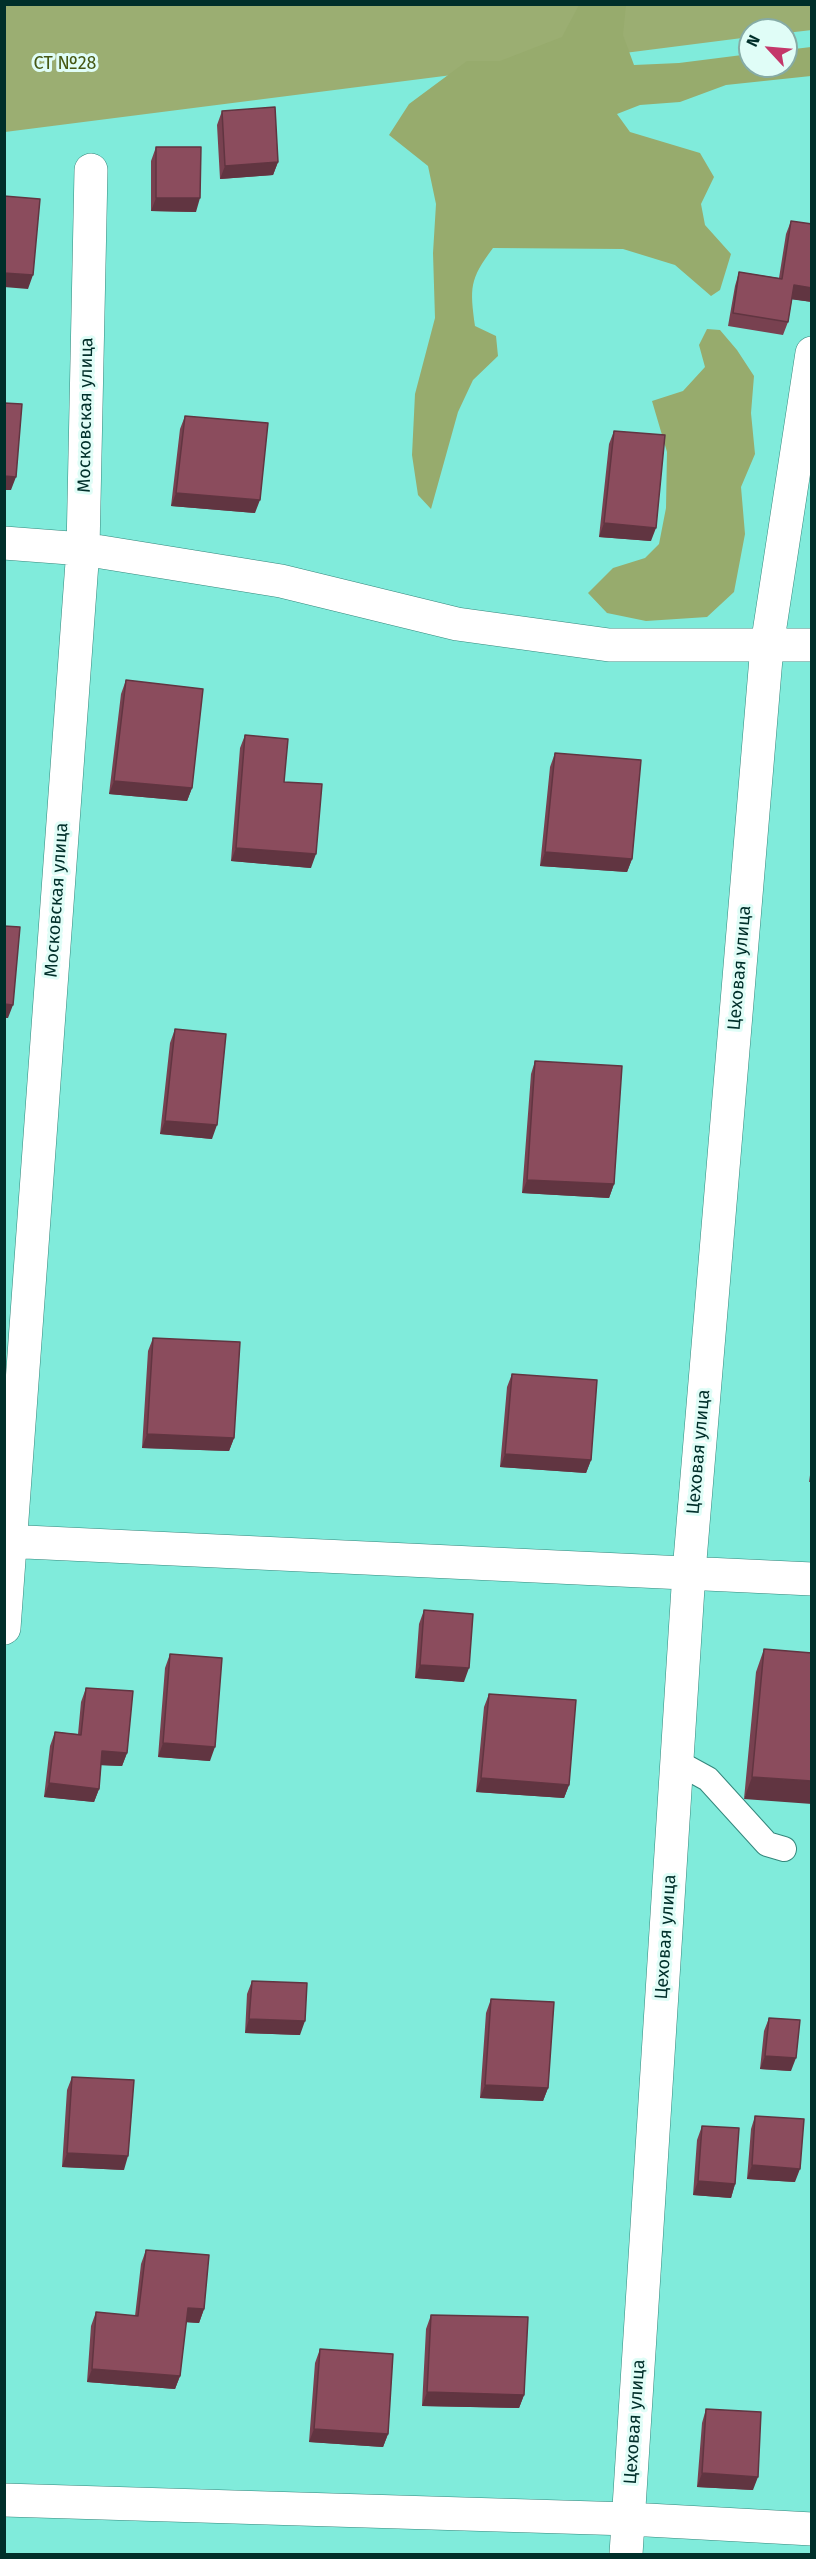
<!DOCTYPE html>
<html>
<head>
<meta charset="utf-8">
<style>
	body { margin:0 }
	#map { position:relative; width:816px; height:2559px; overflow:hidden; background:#80ebdb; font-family:"Fira Sans",sans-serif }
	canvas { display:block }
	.frame { position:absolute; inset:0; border:6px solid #002f2a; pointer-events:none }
	.north { position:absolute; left:738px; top:18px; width:60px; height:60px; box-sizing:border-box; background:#e0fdf7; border:2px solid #86aba5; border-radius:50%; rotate:296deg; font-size:16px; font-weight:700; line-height:24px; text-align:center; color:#002f2a }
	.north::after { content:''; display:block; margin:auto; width:21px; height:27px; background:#c4376a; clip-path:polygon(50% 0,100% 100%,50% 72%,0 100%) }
</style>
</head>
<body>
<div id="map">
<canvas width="816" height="2559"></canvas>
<div class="frame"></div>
<div class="north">N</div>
</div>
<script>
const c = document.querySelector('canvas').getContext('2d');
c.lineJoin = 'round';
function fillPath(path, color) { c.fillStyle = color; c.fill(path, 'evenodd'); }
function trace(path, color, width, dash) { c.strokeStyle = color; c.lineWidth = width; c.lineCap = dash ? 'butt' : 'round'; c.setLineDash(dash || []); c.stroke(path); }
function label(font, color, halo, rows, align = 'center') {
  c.font = font + ' "Fira Sans",sans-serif'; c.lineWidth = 6; c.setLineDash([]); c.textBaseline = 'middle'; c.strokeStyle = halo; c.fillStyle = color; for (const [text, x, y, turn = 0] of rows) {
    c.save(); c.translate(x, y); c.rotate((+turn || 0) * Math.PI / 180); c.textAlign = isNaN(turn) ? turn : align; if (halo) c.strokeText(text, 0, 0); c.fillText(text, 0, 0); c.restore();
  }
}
const green = new Path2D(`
	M 811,4 L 812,30 L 786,33 L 786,30 L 750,30 L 750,37 L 5,132 L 4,5 Z`);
const forest = new Path2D(`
	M 579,5 L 626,5 L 623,35 L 634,65 L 679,63 L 750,54 L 750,66 L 786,66 L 786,50 L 811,47 L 811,76 L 726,85 L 680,102 L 640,105 L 617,114 L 630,132 L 700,153 L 714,177 L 701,204 L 705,225 L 731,254 L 720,290 L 711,296 L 675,265 L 623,249 L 493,248 C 469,280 470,288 475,326 L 496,336 L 498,356 L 473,380 L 458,412 L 431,509 L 418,495 L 412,455 L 415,394 L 435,318 L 433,253 L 436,204 L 428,166 L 389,135 L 409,104 L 467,61 L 500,61 L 562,37 Z
	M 707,329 L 720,330 L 737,350 L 754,376 L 751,413 L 755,454 L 741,487 L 745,534 L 734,592 L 707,617 L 646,621 L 607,613 L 588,593 L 613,568 L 645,558 L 659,544 L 666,508 L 667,452 L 652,401 L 683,391 L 705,367 L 699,345 Z`);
const lane = new Path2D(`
	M 677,1762 L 708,1779 L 767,1844 L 784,1849`);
const street = new Path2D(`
	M 4,543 L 83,549 L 281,581 L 457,624 L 609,645 L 812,645
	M 4,1541 L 812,1579
	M 4,1628 L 83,549 L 91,170
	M 4,2500 L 629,2519 L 812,2529
	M 626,2554 L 689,1572 L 767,646 L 812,353`);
const wall = new Path2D(`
	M 222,111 L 278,162 L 273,175 L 220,179 L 217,125 Z
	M 156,147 L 196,212 L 151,211 L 151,161 Z
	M 791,221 L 812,302 L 792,299 L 788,322 L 783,335 L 728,326 L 735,286 L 739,272 L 779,278 L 786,234 Z
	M 185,416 L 255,513 L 171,506 L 180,429 Z
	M 614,431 L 651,541 L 599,537 L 609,444 Z
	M 126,680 L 192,788 L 187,801 L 109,794 L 121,694 Z
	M 245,735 L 284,782 L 311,868 L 231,861 L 240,748 Z
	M 555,753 L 632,859 L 627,872 L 540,866 L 550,767 Z
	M 175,1029 L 212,1139 L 160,1134 L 170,1043 Z
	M 535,1061 L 614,1184 L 609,1198 L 522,1193 L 531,1074 Z
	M 153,1338 L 234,1438 L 229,1451 L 142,1448 L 148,1351 Z
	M 512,1374 L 591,1460 L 586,1473 L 500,1467 L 507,1387 Z
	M 812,1461 L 812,1482 L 809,1482 Z
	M 424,1610 L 464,1682 L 415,1678 L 419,1624 Z
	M 764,1649 L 812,1653 L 744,1799 L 756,1672 Z
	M 170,1654 L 210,1761 L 158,1757 L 165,1668 Z
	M 86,1688 L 127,1753 L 122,1766 L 101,1765 L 99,1789 L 94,1802 L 44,1797 L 50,1746 L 55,1732 L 78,1734 L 81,1702 Z
	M 489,1694 L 569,1785 L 564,1798 L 476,1792 L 484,1707 Z
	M 252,1981 L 300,2035 L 245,2033 L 247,1994 Z
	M 491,1999 L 548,2088 L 543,2101 L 480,2098 L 486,2013 Z
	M 769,2018 L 791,2071 L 760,2069 L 764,2031 Z
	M 72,2077 L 124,2170 L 62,2167 L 67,2090 Z
	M 755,2116 L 795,2182 L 747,2179 L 751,2129 Z
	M 702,2126 L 735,2184 L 731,2198 L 693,2195 L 697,2140 Z
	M 146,2250 L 204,2309 L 199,2323 L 186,2322 L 180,2376 L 175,2389 L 87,2382 L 91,2326 L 96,2312 L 135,2316 L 141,2264 Z
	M 431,2315 L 524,2395 L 519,2408 L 422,2406 L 426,2329 Z
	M 320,2349 L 388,2434 L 383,2447 L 309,2442 L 315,2363 Z
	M 706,2409 L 753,2490 L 697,2487 L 702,2423 Z`);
const shadedWall = new Path2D(`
	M 278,162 L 273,175 L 220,179 L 225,166 Z
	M 156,198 L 200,198 L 196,212 L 151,211 Z
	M 4,273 L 33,275 L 28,289 L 4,287 Z
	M 794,285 L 812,288 L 812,302 L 789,299 Z
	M 4,476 L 16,477 L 11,490 L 4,490 Z
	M 176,493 L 260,500 L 255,513 L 171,506 Z
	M 604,523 L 656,528 L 651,541 L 599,537 Z
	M 114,781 L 192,788 L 187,801 L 109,794 Z
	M 236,848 L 316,854 L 311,868 L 231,861 Z
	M 545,852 L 632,859 L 627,872 L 540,866 Z
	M 4,1004 L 13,1005 L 8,1018 L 4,1018 Z
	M 165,1121 L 217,1125 L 212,1139 L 160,1134 Z
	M 527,1180 L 614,1184 L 609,1198 L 522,1193 Z
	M 147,1434 L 234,1438 L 229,1451 L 142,1448 Z
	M 505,1454 L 591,1460 L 586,1473 L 500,1467 Z
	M 420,1665 L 469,1668 L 464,1682 L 415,1678 Z
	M 163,1743 L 215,1747 L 210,1761 L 158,1757 Z
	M 102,1751 L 127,1753 L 122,1766 L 97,1765 Z
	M 752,1777 L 812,1781 L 812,1804 L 744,1799 Z
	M 481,1778 L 569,1785 L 564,1798 L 476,1792 Z
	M 49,1783 L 99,1789 L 94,1802 L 44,1797 Z
	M 249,2019 L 305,2021 L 300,2035 L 245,2033 Z
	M 765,2056 L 796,2058 L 791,2071 L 760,2069 Z
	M 485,2085 L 548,2088 L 543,2101 L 480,2098 Z
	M 67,2153 L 128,2156 L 124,2170 L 62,2167 Z
	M 752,2165 L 800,2169 L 795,2182 L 747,2179 Z
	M 698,2181 L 735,2184 L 731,2198 L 693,2195 Z
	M 188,2308 L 204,2309 L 199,2323 L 183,2322 Z
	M 92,2369 L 180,2376 L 175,2389 L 87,2382 Z
	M 427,2392 L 524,2395 L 519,2408 L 422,2406 Z
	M 314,2429 L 388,2434 L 383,2447 L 309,2442 Z
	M 702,2473 L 758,2477 L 753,2490 L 697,2487 Z`);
const building = new Path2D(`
	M 275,107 L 278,162 L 225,166 L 222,111 Z
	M 156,147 L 201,147 L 200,198 L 156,198 Z
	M 4,196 L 40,199 L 33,275 L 4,273 Z
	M 791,221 L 812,224 L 812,288 L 794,285 L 788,322 L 733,313 L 739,272 L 782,279 Z
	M 4,403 L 22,404 L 16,477 L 4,476 Z
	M 185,416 L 268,423 L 260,500 L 176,493 Z
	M 614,431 L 665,435 L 656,528 L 604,523 Z
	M 126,680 L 203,689 L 192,788 L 114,781 Z
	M 245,735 L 288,739 L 284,782 L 322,784 L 316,854 L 236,848 Z
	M 555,753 L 641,760 L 632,859 L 545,852 Z
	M 4,926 L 20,927 L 13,1005 L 4,1004 Z
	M 175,1029 L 226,1034 L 217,1125 L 165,1121 Z
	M 535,1061 L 622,1066 L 614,1184 L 527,1180 Z
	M 153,1338 L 240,1342 L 234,1438 L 147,1434 Z
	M 512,1374 L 597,1380 L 591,1460 L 505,1454 Z
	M 424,1610 L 473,1614 L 469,1668 L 420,1665 Z
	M 764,1649 L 812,1653 L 812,1781 L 752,1777 Z
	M 170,1654 L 222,1658 L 215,1747 L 163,1743 Z
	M 86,1688 L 133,1691 L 127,1753 L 102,1751 L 99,1789 L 49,1783 L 55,1732 L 81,1735 Z
	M 489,1694 L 576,1700 L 569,1785 L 481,1778 Z
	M 252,1981 L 307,1983 L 305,2021 L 249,2019 Z
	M 491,1999 L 554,2002 L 548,2088 L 485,2085 Z
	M 769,2018 L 800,2020 L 796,2058 L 765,2056 Z
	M 72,2077 L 134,2080 L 128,2156 L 67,2153 Z
	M 755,2116 L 804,2119 L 800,2169 L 752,2165 Z
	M 702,2126 L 739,2128 L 735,2184 L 698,2181 Z
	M 146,2250 L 209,2255 L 204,2309 L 188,2308 L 180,2376 L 92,2369 L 96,2312 L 138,2316 Z
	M 431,2315 L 528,2317 L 524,2395 L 427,2392 Z
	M 320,2349 L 393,2354 L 388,2434 L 314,2429 Z
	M 706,2409 L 761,2412 L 758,2477 L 702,2473 Z`);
const parkNames = [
	["СТ №28",65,64]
];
const streetNames = [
	["Московская улица",86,415,-89],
	["Московская улица",57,900,-86],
	["Цеховая улица",740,968,-85],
	["Цеховая улица",699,1452,-85],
	["Цеховая улица",666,1937,-86],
	["Цеховая улица",635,2422,-86]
];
fillPath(green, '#9bae72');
fillPath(forest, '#97ab6d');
trace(lane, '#34877c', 26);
trace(street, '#34877c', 34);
trace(lane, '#fff', 24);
trace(street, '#fff', 33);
fillPath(wall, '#784150');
fillPath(shadedWall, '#613541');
fillPath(building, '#8b4c5d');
trace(building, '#613541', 1.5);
label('18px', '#465814', '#e0fdf7', parkNames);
label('18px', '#002f2a', '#e0fdf7', streetNames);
</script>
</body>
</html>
